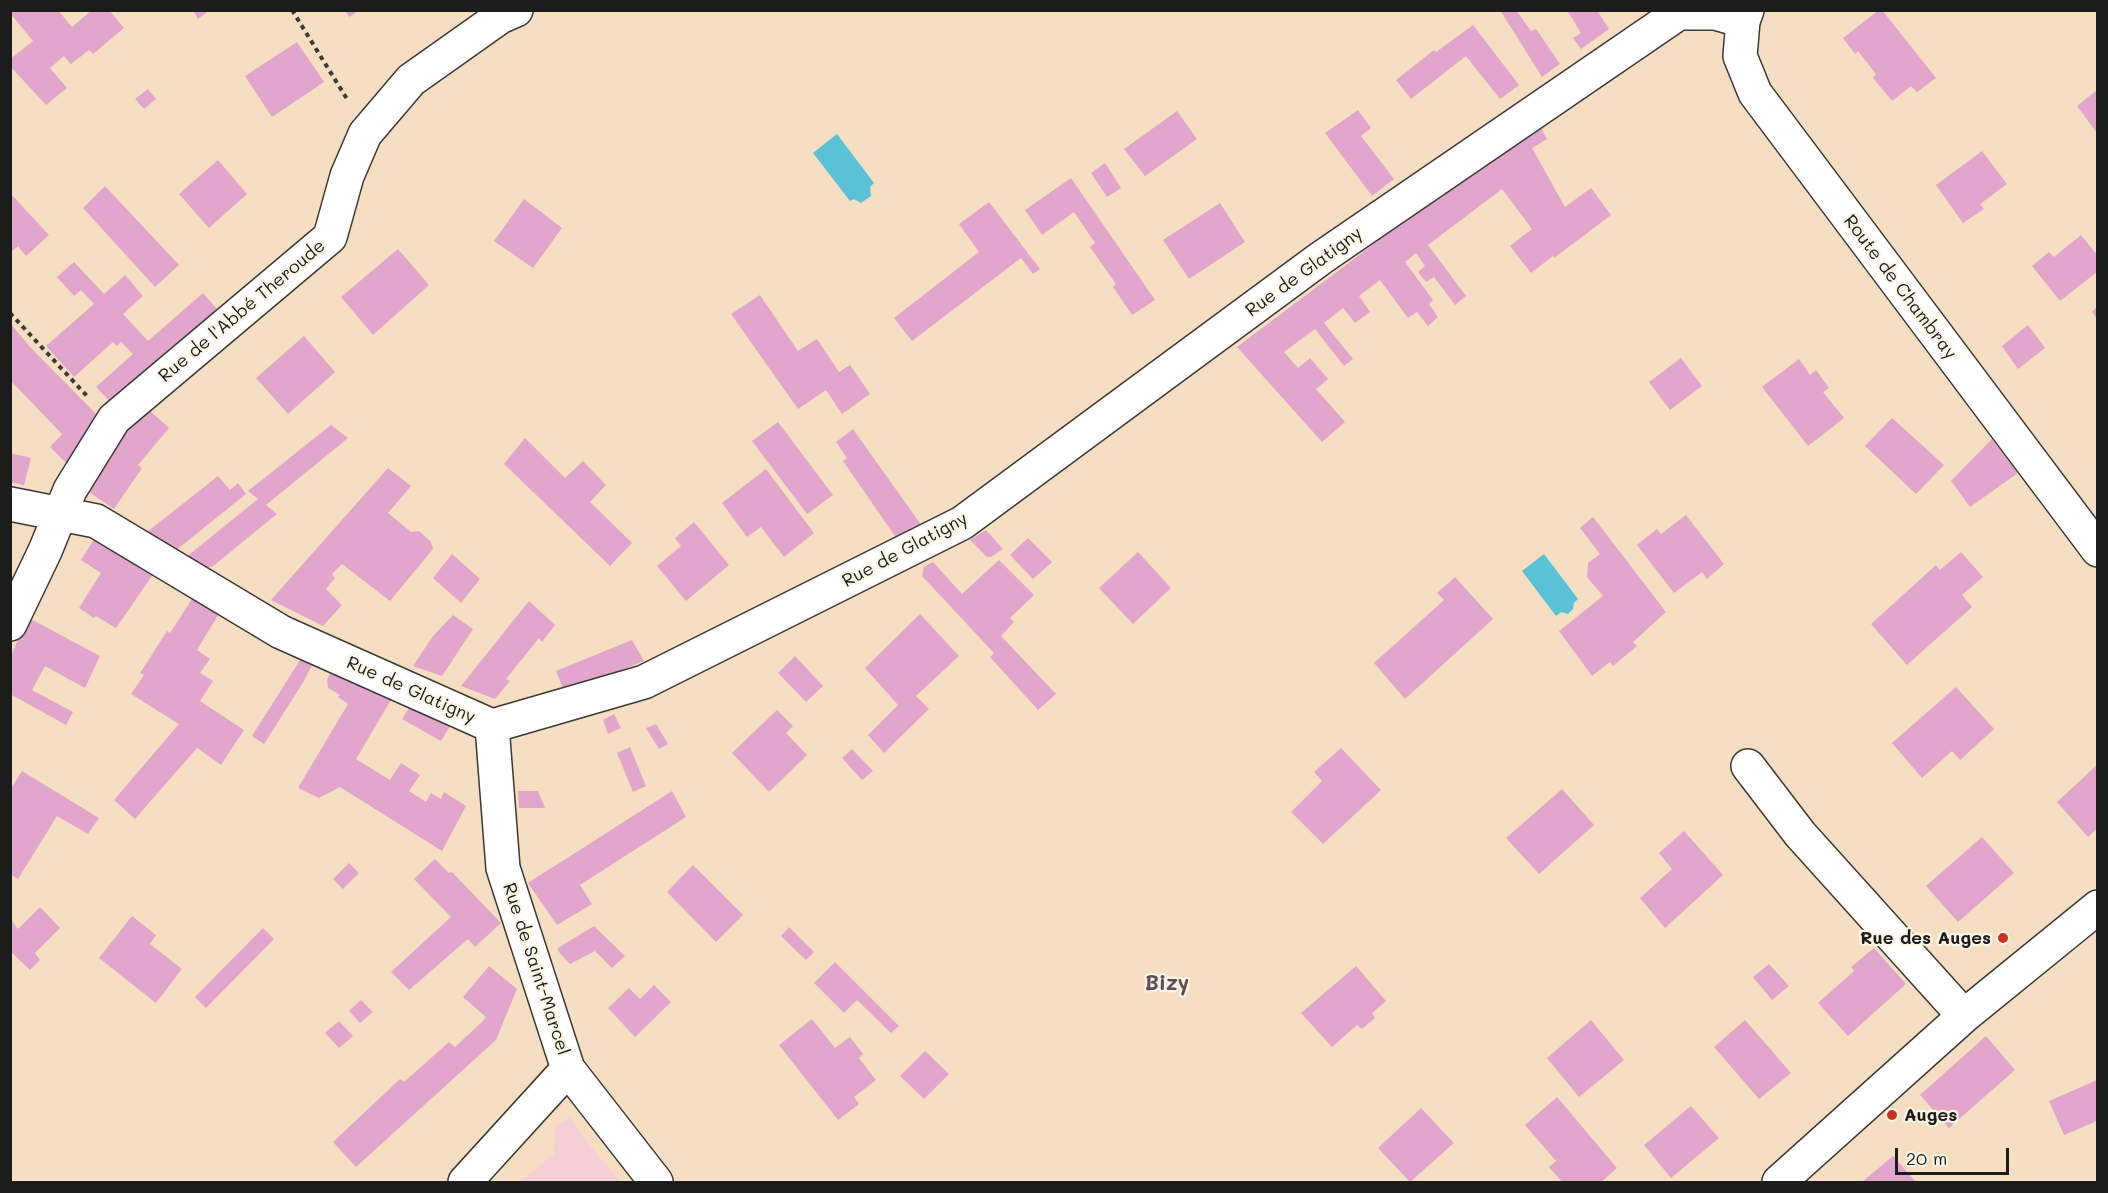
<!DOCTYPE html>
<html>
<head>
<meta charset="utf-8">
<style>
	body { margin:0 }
	#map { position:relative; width:2108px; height:1193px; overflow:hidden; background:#f5dec2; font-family:Mali,sans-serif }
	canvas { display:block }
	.frame { position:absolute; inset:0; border:12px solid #1c1c1c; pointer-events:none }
	.scale { position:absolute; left:1895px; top:1148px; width:114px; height:27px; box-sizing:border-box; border:3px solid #1c1c1c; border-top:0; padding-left:8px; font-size:18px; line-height:21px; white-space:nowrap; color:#1c1c1c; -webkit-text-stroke:4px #fcf5e5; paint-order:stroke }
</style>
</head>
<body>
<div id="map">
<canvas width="2108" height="1193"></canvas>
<div class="frame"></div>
<div class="scale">20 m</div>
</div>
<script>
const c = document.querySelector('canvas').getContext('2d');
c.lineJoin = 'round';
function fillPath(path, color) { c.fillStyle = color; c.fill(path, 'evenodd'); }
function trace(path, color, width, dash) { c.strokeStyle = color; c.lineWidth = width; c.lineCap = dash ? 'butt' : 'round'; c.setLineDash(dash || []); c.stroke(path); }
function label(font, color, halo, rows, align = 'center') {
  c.font = font + ' Mali,sans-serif'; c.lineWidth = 4.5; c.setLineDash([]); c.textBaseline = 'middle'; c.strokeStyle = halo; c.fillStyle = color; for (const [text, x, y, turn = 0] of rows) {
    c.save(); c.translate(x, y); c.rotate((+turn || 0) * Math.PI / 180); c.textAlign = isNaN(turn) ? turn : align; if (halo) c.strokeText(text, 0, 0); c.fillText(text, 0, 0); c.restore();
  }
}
const built = new Path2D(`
	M 570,1117 L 584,1138 L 620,1182 L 520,1182 L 554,1154 L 555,1127 Z`);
const water = new Path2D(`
	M 837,134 L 874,183 L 870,187 L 871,196 L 861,203 L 854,199 L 850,201 L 813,153 Z
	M 1544,554 L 1578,599 L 1574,603 L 1573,609 L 1568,614 L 1561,612 L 1556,616 L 1522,571 Z`);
const building = new Path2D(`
	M 10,10 L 58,10 L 72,27 L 92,10 L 109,10 L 124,28 L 93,54 L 89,50 L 71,64 L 64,56 L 50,68 L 67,88 L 46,105 L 10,66 L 10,59 L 33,41 L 10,13 Z
	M 193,10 L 210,10 L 198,19 Z
	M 345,10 L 360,10 L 349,17 Z
	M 1500,10 L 1516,10 L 1531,31 L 1536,29 L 1560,64 L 1542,77 Z
	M 1567,10 L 1597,10 L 1609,29 L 1581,49 L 1573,38 L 1581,33 Z
	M 1879,10 L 1882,10 L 1936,78 L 1917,92 L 1911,86 L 1892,101 L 1873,78 L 1876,74 L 1858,51 L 1855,54 L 1843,38 Z
	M 1473,25 L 1519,85 L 1500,99 L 1466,56 L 1411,99 L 1396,80 L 1434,50 L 1436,52 Z
	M 297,42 L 324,82 L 272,117 L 245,76 Z
	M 148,89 L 156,99 L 144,109 L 135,99 Z
	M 2097,90 L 2097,133 L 2077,106 Z
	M 1358,110 L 1371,128 L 1361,136 L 1394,179 L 1372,196 L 1325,133 Z
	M 1177,111 L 1197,139 L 1145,176 L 1124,149 Z
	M 1537,121 L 1547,139 L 1532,148 L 1565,207 L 1591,188 L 1611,215 L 1554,258 L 1553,256 L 1531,273 L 1510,246 L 1532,229 L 1502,189 L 1428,245 L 1466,296 L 1455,305 L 1434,277 L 1426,282 L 1418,272 L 1425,266 L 1416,253 L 1405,262 L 1433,300 L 1429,304 L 1438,317 L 1428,326 L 1417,312 L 1408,318 L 1380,280 L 1359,296 L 1370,312 L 1355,323 L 1343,308 L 1324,323 L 1353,359 L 1344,366 L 1315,329 L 1284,352 L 1298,368 L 1310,358 L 1328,379 L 1316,389 L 1345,422 L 1322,442 L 1237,347 Z
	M 1982,151 L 2007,184 L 1980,204 L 1984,209 L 1963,223 L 1936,185 Z
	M 218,160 L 247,194 L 209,228 L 179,194 Z
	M 1105,163 L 1121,188 L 1107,197 L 1091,173 Z
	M 1071,178 L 1155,300 L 1132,315 L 1113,287 L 1116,284 L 1090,247 L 1095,243 L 1074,212 L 1042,235 L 1025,210 Z
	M 105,186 L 179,265 L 155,287 L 83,208 Z
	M 10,193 L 49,235 L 26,256 L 18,246 L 10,253 Z
	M 524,199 L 562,228 L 533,268 L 494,241 Z
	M 989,202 L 1040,269 L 1033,274 L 1021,258 L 912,341 L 894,318 L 979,252 L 959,224 Z
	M 1220,203 L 1245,242 L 1189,279 L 1163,240 Z
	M 2081,235 L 2097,255 L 2097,272 L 2060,301 L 2032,266 L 2049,252 L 2054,257 Z
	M 398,249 L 429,285 L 373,335 L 341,297 Z
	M 74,262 L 104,294 L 125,275 L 143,296 L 123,314 L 148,341 L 203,293 L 223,316 L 116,408 L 96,387 L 133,354 L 121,342 L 117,346 L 113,342 L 74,377 L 46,346 L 94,304 L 81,290 L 74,296 L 57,277 Z
	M 760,295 L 798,351 L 817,339 L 839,372 L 850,365 L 870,394 L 842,414 L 826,390 L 798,409 L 731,314 Z
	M 2097,307 L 2097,319 L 2092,312 Z
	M 10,323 L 31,348 L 105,423 L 72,469 L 50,447 L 62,434 L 10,380 Z
	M 2028,325 L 2045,348 L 2018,369 L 2002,346 Z
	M 304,336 L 335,372 L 288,414 L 256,378 Z
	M 1681,358 L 1702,386 L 1670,410 L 1649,382 Z
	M 1799,359 L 1810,375 L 1816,370 L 1829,388 L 1823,392 L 1844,418 L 1808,446 L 1762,387 Z
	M 148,409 L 169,428 L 138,465 L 142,468 L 114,509 L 83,488 L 130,424 Z
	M 1892,418 L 1944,465 L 1916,494 L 1865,446 Z
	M 778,422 L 833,495 L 807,514 L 752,441 Z
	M 331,425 L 348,438 L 266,505 L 277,514 L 212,567 L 211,566 L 206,572 L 185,558 L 258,499 L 248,491 Z
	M 853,429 L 922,526 L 897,539 L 843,461 L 847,458 L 836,442 Z
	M 525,438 L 565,478 L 583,461 L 606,485 L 590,502 L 632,543 L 610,566 L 504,464 Z
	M 1992,439 L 2018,473 L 1970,507 L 1951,481 Z
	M 10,453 L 31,458 L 24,485 L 10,482 Z
	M 388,468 L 411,486 L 388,513 L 411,532 L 419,531 L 431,542 L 433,549 L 390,601 L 342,564 L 332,574 L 335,578 L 326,589 L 342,605 L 323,626 L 271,600 Z
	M 766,469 L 814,533 L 784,557 L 761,527 L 747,537 L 722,503 Z
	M 218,476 L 230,490 L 238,483 L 246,494 L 175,551 L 147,532 Z
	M 1686,515 L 1724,564 L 1707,579 L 1702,572 L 1674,593 L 1637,545 L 1657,529 L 1661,534 Z
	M 1593,517 L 1666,612 L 1633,642 L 1637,646 L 1613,666 L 1610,662 L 1592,676 L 1559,631 L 1603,596 L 1587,577 L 1588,563 L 1600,554 L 1580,528 Z
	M 694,522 L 729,565 L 686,601 L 657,566 L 681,546 L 675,538 Z
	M 986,530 L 1003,549 L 991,557 L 987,557 L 970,540 Z
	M 98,533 L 154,573 L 116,628 L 96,616 L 94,618 L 79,608 L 101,573 L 81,560 Z
	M 1028,538 L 1052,562 L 1033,579 L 1010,555 Z
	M 1138,552 L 1171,588 L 1133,624 L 1099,588 Z
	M 1961,552 L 1983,577 L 1962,595 L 1972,607 L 1907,665 L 1871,624 L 1936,565 L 1940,570 Z
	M 452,554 L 480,579 L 461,603 L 433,578 Z
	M 999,560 L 1034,595 L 1010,618 L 1014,622 L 1001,636 L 1056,694 L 1038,710 L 990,657 L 994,653 L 922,576 L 924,567 L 933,562 L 962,594 Z
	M 1455,577 L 1493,619 L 1405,699 L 1374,663 L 1444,600 L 1437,593 Z
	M 194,596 L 220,612 L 197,650 L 210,659 L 200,673 L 213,681 L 200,701 L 244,730 L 221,765 L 197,748 L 135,819 L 114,800 L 179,724 L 131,694 L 144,675 L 140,673 L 167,631 L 170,633 Z
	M 529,601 L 555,625 L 542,642 L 539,638 L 506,679 L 510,681 L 495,699 L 461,686 Z
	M 920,614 L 959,656 L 916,696 L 929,709 L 884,753 L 868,735 L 898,705 L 865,668 Z
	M 453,615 L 473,629 L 442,676 L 413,666 L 433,636 Z
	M 27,617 L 100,656 L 85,688 L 45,666 L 32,690 L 73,712 L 66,725 L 10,694 L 10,659 Z
	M 632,640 L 644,661 L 565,693 L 556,671 Z
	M 795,656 L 823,686 L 806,702 L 778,673 Z
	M 302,657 L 314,662 L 302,684 L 264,744 L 252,736 Z
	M 331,673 L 338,673 L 394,695 L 356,759 L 390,780 L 401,763 L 420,775 L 409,791 L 426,802 L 431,793 L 441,799 L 444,792 L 466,806 L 442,851 L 340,787 L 319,798 L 298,788 L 348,704 L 338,697 L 340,695 L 328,688 L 327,679 Z
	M 1956,687 L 1994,729 L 1960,760 L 1952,751 L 1922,778 L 1892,743 Z
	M 415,698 L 455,718 L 441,741 L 402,719 Z
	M 777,710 L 793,726 L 786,733 L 807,755 L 769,792 L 732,753 Z
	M 614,714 L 621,728 L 608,734 L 603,720 Z
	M 656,724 L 668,744 L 659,749 L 646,728 Z
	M 630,747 L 646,786 L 633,792 L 617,753 Z
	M 1341,748 L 1381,790 L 1323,844 L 1291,812 L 1322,781 L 1314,772 Z
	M 852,749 L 873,771 L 862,780 L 842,758 Z
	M 2097,765 L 2097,829 L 2088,837 L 2057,802 Z
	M 22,771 L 99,818 L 88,834 L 57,816 L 18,879 L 10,874 L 10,790 Z
	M 1562,789 L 1594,825 L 1539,874 L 1506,838 Z
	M 518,791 L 538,791 L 545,808 L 519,808 Z
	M 672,791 L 686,817 L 580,885 L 592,904 L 557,925 L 528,883 Z
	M 1684,831 L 1723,875 L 1665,928 L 1640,898 L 1672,869 L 1659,853 Z
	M 1982,837 L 2014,873 L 1958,922 L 1926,886 Z
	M 435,859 L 449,873 L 452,872 L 501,923 L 475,947 L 468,939 L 409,990 L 391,972 L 451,917 L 414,879 Z
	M 349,863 L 359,873 L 343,889 L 333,879 Z
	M 693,865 L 743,915 L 716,942 L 667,892 Z
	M 40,907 L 60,928 L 35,953 L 40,960 L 30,970 L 10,951 L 10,918 L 18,929 Z
	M 132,916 L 156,935 L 150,944 L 182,969 L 156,1003 L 99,958 Z
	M 594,926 L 625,956 L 612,968 L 595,951 L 570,964 L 558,951 L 558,948 Z
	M 789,927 L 814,952 L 806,960 L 781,936 Z
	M 263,928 L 274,939 L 206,1008 L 195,997 Z
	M 1874,948 L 1906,984 L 1848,1036 L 1818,1003 L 1854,971 L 1851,967 Z
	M 835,962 L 899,1026 L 891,1033 L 857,1000 L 844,1013 L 814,983 Z
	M 1769,964 L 1789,986 L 1772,1000 L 1753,977 Z
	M 489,966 L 517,989 L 496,1040 L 356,1167 L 333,1142 L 400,1079 L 404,1082 L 449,1042 L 455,1047 L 481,1023 L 486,1017 L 463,997 Z
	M 1356,966 L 1386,1001 L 1372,1013 L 1375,1018 L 1362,1029 L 1357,1025 L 1332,1047 L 1301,1013 Z
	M 654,985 L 671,1002 L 635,1037 L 608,1008 L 629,988 L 640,999 Z
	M 361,1000 L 373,1012 L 360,1023 L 349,1011 Z
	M 812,1019 L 835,1048 L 850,1037 L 863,1054 L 859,1058 L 876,1080 L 854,1097 L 859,1104 L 838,1120 L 779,1045 Z
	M 1591,1020 L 1624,1060 L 1579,1097 L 1547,1058 Z
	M 1745,1020 L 1791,1073 L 1759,1099 L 1714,1047 Z
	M 339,1021 L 353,1036 L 339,1048 L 325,1033 Z
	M 1986,1036 L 2015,1070 L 1949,1128 L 1920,1095 Z
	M 925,1051 L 949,1074 L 924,1099 L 900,1076 Z
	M 2097,1080 L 2097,1121 L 2064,1135 L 2049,1101 Z
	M 1557,1097 L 1617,1168 L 1601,1182 L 1562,1182 L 1549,1167 L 1556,1161 L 1525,1125 Z
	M 1691,1106 L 1719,1138 L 1671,1178 L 1644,1145 Z
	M 1421,1108 L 1454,1143 L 1410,1182 L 1378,1148 Z
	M 1893,1156 L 1916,1182 L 1862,1182 Z`);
const path = new Path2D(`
	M 292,10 L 347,99
	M 10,313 L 87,396`);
const street = new Path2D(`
	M 10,504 L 96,521 L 281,632 L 492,726 L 644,682 L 962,523 L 1321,258 L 1679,13 L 1715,13 L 1743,21
	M 10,624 L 45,551 L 70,490 L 114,419 L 330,237 L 347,176 L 365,134 L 411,80 L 500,17 L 516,10
	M 492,726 L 503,868 L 568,1069 L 656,1182
	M 1748,766 L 1800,834 L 1964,1016
	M 465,1182 L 568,1069
	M 1779,1182 L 1964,1016 L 2098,907`);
const secondary = new Path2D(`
	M 1747,10 L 1743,21 L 1740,56 L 1755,93 L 2098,550`);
const markers = [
	[2003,938,6,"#c8321e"],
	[1892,1115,6,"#c8321e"]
];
const streetNames = [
	["Rue de Glatigny",1304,272,-36],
	["Route de Chambray",1900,287,53],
	["Rue de l'Abbé Theroude",242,311,-40],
	["Rue de Glatigny",905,550,-28],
	["Rue de Glatigny",411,690,24],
	["Rue de Saint-Marcel",536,969,72]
];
const poiNames = [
	["Rue des Auges",1991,938],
	["Auges",1904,1115,"left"]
];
const quarterNames = [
	["Bizy",1167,984]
];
fillPath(built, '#f6cfd6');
fillPath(water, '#59c2d6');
fillPath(building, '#e2a6cc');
trace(street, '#3d3935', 36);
trace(secondary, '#3d3935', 36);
trace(path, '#3d3935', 4, [4.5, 4.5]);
trace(street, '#fff', 33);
trace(secondary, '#fff', 33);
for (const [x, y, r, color] of markers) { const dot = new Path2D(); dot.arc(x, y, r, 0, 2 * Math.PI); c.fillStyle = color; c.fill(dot); trace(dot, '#fcf5e5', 2); }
label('18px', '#1c1c1c', '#fcf5e5', streetNames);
label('bold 18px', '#1c1c1c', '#fcf5e5', poiNames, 'right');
label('bold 21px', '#614c5a', '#fcf5e5', quarterNames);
</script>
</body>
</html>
